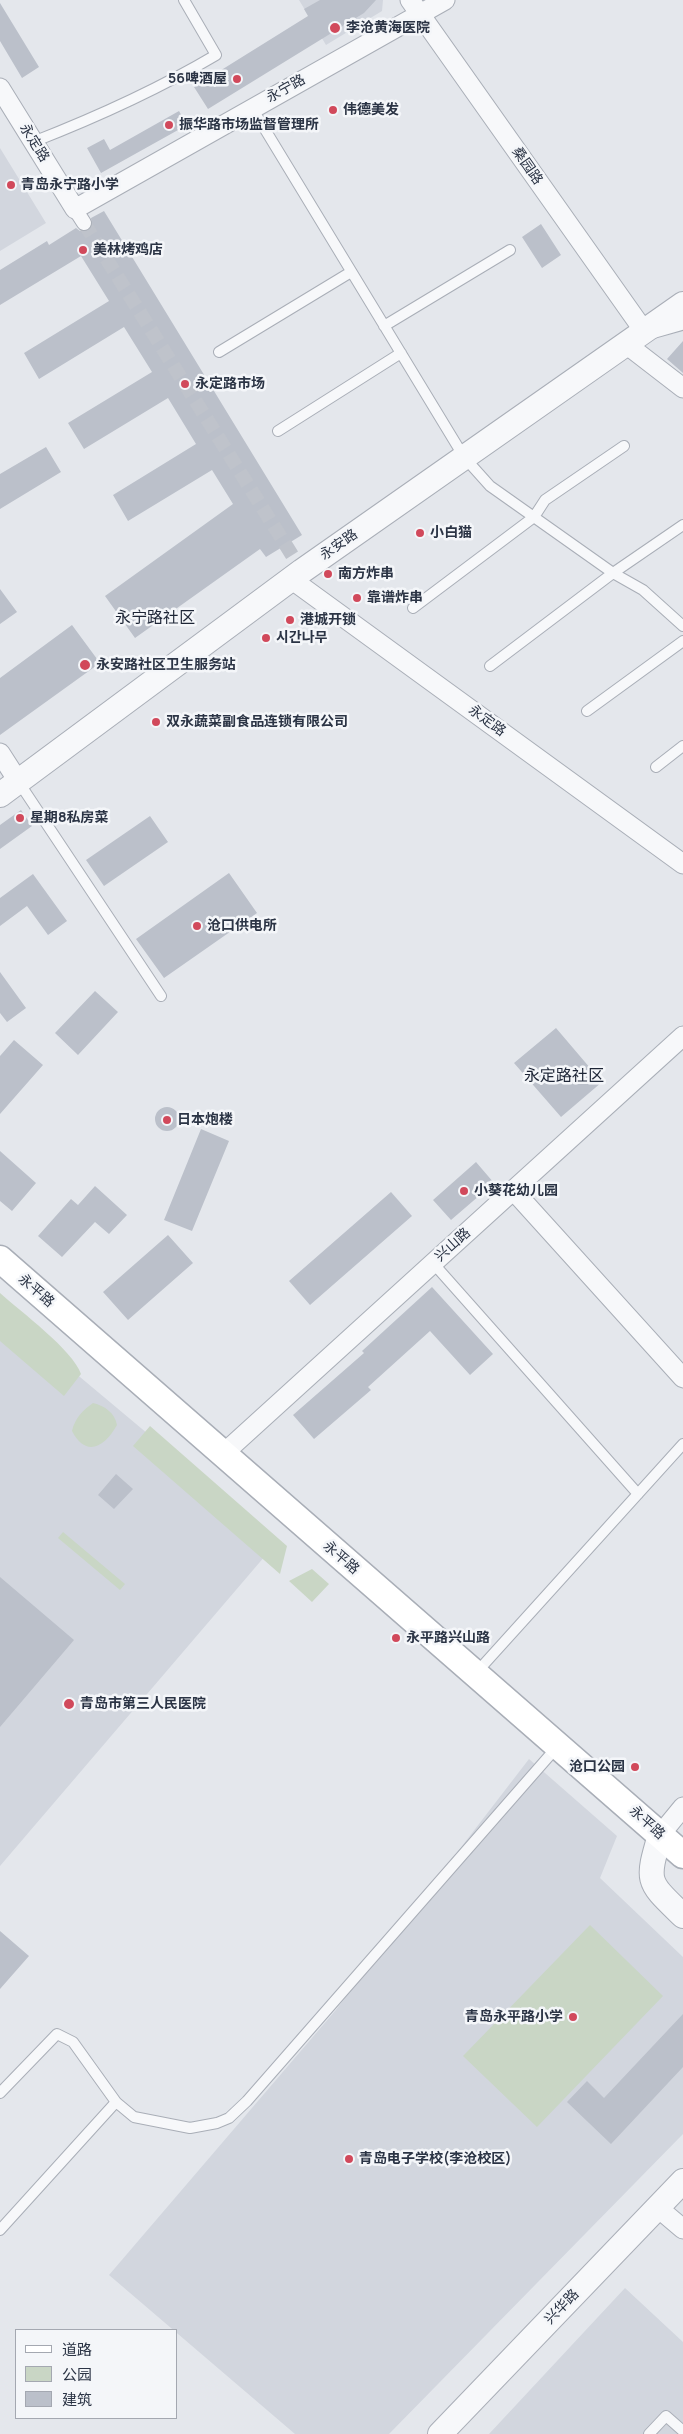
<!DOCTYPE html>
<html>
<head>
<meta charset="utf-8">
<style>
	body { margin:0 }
	#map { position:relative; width:683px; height:2434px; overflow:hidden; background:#e4e7ec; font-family:Manrope,"Noto Sans SC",sans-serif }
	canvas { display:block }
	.legend { position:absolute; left:15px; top:2329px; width:162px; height:90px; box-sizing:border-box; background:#f4f6f9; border:1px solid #a4a8b1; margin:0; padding:6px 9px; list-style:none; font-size:15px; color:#2b3445 }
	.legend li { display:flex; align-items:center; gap:10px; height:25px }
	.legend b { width:25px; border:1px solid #a4a8b1 }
</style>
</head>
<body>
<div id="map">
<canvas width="683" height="2434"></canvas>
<ul class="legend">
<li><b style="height:6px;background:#fff"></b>道路</li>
<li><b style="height:14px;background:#c9d6c5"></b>公园</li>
<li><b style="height:14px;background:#bbc0ca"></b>建筑</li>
</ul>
</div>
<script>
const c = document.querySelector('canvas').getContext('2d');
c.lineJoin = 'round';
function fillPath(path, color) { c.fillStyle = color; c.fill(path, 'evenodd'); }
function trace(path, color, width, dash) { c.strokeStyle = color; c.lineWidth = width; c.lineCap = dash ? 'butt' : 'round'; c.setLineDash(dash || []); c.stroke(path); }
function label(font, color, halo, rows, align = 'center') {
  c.font = font + ' Manrope,"Noto Sans SC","Noto Sans KR",sans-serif'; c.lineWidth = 5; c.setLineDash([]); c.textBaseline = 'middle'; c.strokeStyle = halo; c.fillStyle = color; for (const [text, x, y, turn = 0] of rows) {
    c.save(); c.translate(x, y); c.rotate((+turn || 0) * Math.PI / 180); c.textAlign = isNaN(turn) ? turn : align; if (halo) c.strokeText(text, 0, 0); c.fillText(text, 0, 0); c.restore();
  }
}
const built = new Path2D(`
	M 299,0 L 383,0 L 382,11 L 326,45 Z
	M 0,148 L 46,223 L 0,251 Z
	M 0,1310 L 277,1542 L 0,1866 Z
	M 529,1759 L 617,1836 L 600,1878 L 683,1957 L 683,2134 L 389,2434 L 295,2434 L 109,2275 L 335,2011 Z
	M 625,2288 L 683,2342 L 683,2434 L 489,2434 Z`);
const green = new Path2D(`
	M 0,1293 C 21,1312 73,1350 81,1374 L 64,1396 L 0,1341 Z
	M 93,1403 C 105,1406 115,1413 117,1425 C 105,1447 86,1458 72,1431 C 75,1418 83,1410 93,1403 Z
	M 150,1426 L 287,1546 L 280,1574 L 133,1446 Z
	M 63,1532 L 125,1584 L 120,1590 L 58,1538 Z
	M 312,1569 L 329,1584 L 312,1602 L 289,1581 Z
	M 590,1925 L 663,1996 L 537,2127 L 463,2056 Z`);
const building = new Path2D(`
	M 320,0 L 376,0 L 364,13 L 208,109 L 194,87 L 308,16 L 304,9 Z
	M 0,3 L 39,67 L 22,78 L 0,41 Z
	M 179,111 L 187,125 L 101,173 L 87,148 L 104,139 L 110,150 Z
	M 104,211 L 302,535 L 266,557 L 260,549 L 135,638 L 105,596 L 233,504 L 212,470 L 128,521 L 113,495 L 196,444 L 168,398 L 84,449 L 68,423 L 152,372 L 124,327 L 39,379 L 24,353 L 109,301 L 81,256 L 0,305 L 0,270 L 47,241 L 49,245 L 76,228 L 80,231 L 88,231 L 92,227 L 91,218 Z
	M 541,224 L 561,255 L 542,268 L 522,237 Z
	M 683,341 L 683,373 L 667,359 Z
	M 46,447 L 61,472 L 0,509 L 0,474 Z
	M 0,589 L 17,612 L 0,624 Z
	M 72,625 L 100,663 L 0,735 L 0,678 Z
	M 21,810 L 32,826 L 0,849 L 0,825 Z
	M 150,816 L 168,842 L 104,886 L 86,860 Z
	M 229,873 L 257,913 L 164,978 L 136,939 Z
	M 33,874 L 67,921 L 48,935 L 27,906 L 0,926 L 0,898 Z
	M 0,972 L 26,1008 L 7,1022 L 0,1013 Z
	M 95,991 L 118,1012 L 78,1055 L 55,1033 Z
	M 556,1028 L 602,1082 L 561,1117 L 514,1063 Z
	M 14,1040 L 43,1065 L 0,1114 L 0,1056 Z
	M155 1119a12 12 0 1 1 24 0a12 12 0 1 1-24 0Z
	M 201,1129 L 229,1141 L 192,1231 L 164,1220 Z
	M 0,1151 L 36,1183 L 12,1211 L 0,1201 Z
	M 476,1162 L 494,1183 L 451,1220 L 433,1200 Z
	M 95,1186 L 127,1215 L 109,1234 L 95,1222 L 62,1257 L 38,1236 L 71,1199 L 78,1205 Z
	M 391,1192 L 412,1216 L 310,1305 L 289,1281 Z
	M 168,1235 L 193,1263 L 128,1320 L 103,1292 Z
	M 432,1287 L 493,1354 L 470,1375 L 430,1331 L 368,1387 L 371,1390 L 314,1439 L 293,1415 L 364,1353 L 362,1351 Z
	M 116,1474 L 133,1489 L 114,1509 L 98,1495 Z
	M 0,1577 L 74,1640 L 0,1727 Z
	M 0,1931 L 29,1956 L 0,1989 Z
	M 683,2014 L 683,2067 L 611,2144 L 567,2102 L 587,2081 L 604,2098 Z`);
const pedestrianTunnel = new Path2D(`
	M 84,223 L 302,571`);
const service = new Path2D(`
	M 252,108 L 464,457 L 490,486 L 613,573 L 643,590 L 683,626
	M 33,142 C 97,117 157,90 216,55 L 184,0
	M 384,326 L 510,250
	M 219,352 L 351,272
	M 278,431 L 401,353
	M 413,608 L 534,517 L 545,500 L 624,446
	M 490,666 L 613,573 L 683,525
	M 587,711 L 683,641
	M 656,767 L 683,746
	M 18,781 L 161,996
	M 433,1263 L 638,1494
	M 476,1673 L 683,1444
	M 0,2093 L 57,2034 L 73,2042 L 116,2102
	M 0,2230 L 116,2102 L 134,2117 L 190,2128 L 217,2123 L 229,2118 L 247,2101 L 557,1747
	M 649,2434 L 666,2416 L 683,2431`);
const pedestrian = new Path2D(`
	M 75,209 L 84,223`);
const minor = new Path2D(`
	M 410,0 L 644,331 L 683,320
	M 0,88 L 75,209 L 445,0
	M 626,344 L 683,388
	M 291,579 L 683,864
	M 0,753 L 18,781
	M 513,1190 L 683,1378
	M 223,1454 L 683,1036
	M 660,1835 L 683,1807
	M 657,2207 L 683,2229`);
const tertiary = new Path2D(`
	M 0,795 L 302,571 L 683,304
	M 660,1835 C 646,1883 647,1881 683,1916
	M 440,2434 L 683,2181`);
const secondary = new Path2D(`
	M 0,1259 L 683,1855`);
const markers = [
	[335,28,6,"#d1495b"],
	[237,79,5,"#d1495b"],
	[333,110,5,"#d1495b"],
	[169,125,5,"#d1495b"],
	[11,185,5,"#d1495b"],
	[83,250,5,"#d1495b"],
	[185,384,5,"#d1495b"],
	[420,533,5,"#d1495b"],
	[328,574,5,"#d1495b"],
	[357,598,5,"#d1495b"],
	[290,620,5,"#d1495b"],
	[266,638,5,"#d1495b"],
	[85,665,6,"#d1495b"],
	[156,722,5,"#d1495b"],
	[20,818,5,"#d1495b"],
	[197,926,5,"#d1495b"],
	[167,1120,5,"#d1495b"],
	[464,1191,5,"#d1495b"],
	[396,1638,5,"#d1495b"],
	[69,1704,6,"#d1495b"],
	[635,1767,5,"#d1495b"],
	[573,2017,5,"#d1495b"],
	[349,2159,5,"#d1495b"]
];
const poiNames = [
	["李沧黄海医院",346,28],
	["56啤酒屋",227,79,"right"],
	["伟德美发",343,110],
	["振华路市场监督管理所",179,125],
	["青岛永宁路小学",21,185],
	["美林烤鸡店",93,250],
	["永定路市场",195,384],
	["小白猫",430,533],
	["南方炸串",338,574],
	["靠谱炸串",367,598],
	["港城开锁",300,620],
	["시간나무",276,638],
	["永安路社区卫生服务站",96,665],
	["双永蔬菜副食品连锁有限公司",166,722],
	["星期8私房菜",30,818],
	["沧口供电所",207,926],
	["日本炮楼",177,1120],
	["小葵花幼儿园",474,1191],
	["永平路兴山路",406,1638],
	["青岛市第三人民医院",80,1704],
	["沧口公园",625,1767,"right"],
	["青岛永平路小学",563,2017,"right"],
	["青岛电子学校(李沧校区)",359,2159]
];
const streetNames = [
	["永宁路",286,89,-29],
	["永定路",34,143,58],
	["桑园路",527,166,55],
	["永安路",339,545,-35],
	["永定路",487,721,36],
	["兴山路",453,1245,-42],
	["永平路",36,1291,41],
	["永平路",341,1558,41],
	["永平路",647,1823,42],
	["兴华路",562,2307,-46]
];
const quarterNames = [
	["永宁路社区",155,619],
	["永定路社区",564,1077]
];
fillPath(built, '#d2d6de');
fillPath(green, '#c9d6c5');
fillPath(building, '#bbc0ca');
trace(pedestrianTunnel, '#bfc3cb', 14, [14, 7]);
trace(service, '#a9aeb7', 12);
trace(pedestrian, '#a9aeb7', 16);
trace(minor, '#a9aeb7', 21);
trace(tertiary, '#a9aeb7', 26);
trace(secondary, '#a9aeb7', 29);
trace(service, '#f7f8fa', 10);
trace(pedestrian, '#f7f8fa', 14);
trace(minor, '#f7f8fa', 19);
trace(tertiary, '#f7f8fa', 24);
trace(secondary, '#fff', 26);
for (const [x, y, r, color] of markers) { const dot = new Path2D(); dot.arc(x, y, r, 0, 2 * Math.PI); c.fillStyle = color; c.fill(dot); trace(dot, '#f4f6f9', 2); }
label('bold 14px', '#2b3445', '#f4f6f9', poiNames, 'left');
label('14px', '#2b3445', '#f4f6f9', streetNames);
label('16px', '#1d2536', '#f4f6f9', quarterNames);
</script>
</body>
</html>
